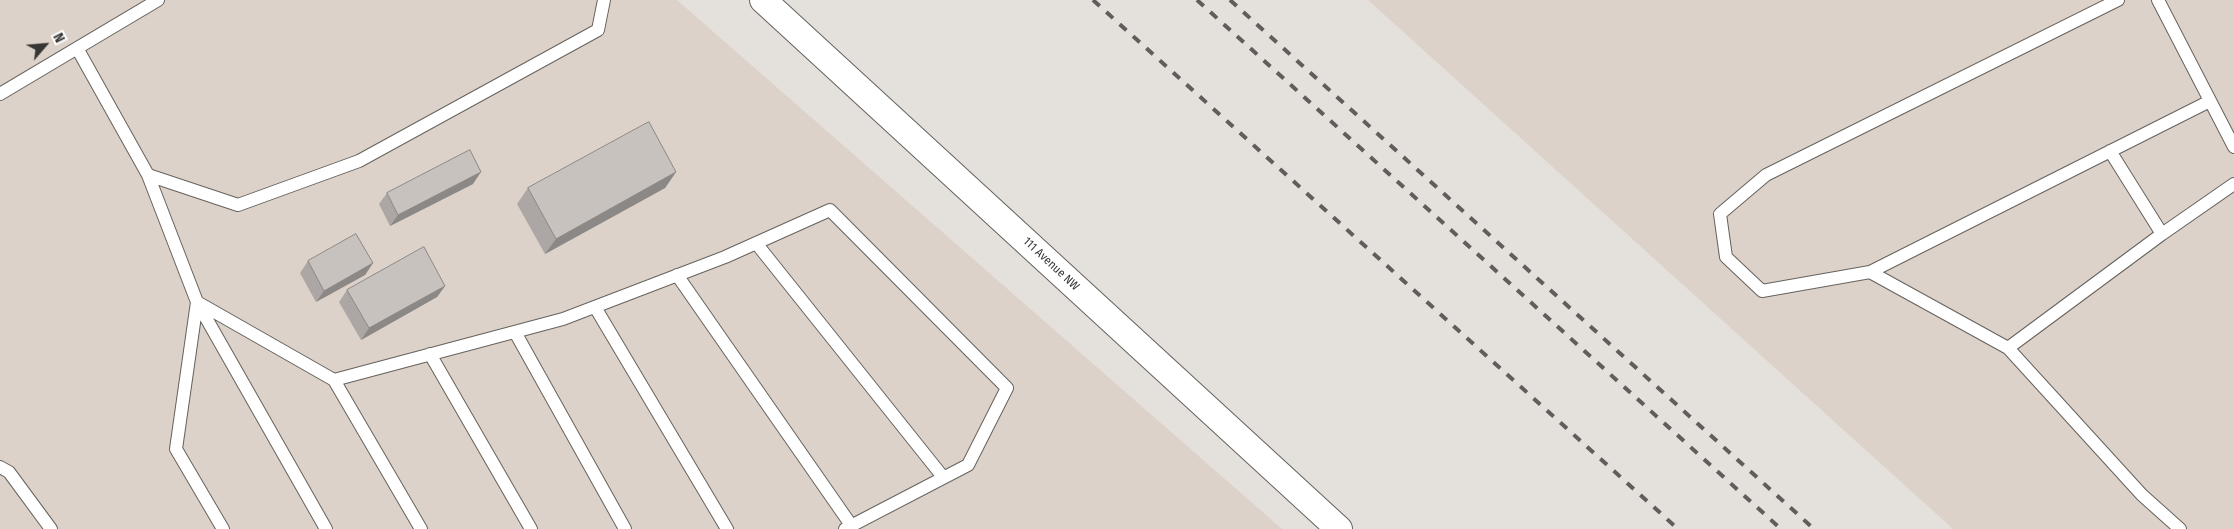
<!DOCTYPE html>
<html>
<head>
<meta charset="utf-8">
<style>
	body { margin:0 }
	#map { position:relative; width:2234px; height:529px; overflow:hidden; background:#e4e0db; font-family:"Fira Sans Condensed",sans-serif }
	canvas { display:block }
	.north { position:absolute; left:20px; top:20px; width:50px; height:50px; -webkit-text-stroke:4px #fff; paint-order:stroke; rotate:63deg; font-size:14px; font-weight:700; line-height:20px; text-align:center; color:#373634 }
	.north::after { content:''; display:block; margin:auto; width:18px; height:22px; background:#373634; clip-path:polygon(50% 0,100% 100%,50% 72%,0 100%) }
</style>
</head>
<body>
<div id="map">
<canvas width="2234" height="529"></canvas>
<div class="north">N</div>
</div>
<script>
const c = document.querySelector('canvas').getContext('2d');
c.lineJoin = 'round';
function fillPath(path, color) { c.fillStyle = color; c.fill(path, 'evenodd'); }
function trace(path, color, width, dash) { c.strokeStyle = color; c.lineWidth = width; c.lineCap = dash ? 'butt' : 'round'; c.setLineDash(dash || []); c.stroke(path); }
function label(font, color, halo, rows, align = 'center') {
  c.font = font + ' "Fira Sans Condensed",sans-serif'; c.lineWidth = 4; c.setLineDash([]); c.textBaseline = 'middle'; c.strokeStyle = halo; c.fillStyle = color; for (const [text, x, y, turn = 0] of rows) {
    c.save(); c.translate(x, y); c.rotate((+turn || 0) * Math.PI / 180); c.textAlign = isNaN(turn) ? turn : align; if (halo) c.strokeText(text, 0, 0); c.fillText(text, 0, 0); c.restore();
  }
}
const built = new Path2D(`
	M 0,0 L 677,0 L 1282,529 L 0,529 Z
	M 1368,0 L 2234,0 L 2234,529 L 1953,529 Z`);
const lane = new Path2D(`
	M 2118,0 L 1766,175 L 1720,214 L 1726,257 L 1762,291 L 1870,272 L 2210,101
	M 2158,0 L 2234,147
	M 77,48 L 148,175 L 197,302 L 326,529
	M 0,94 L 158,0
	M 2110,151 L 2162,234
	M 148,175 L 238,205 L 359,161 L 598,30 L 604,0
	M 756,243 L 943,477
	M 1870,272 L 2008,348
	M 677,275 L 851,525
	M 197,302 L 334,380 L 563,319 L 725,257 L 830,210 L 1007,388 L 968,465 L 845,529
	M 197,302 L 176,449 L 223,529
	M 595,307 L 727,529
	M 515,332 L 625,529
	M 430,354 L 531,529
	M 334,380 L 421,529
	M 0,467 L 9,472 L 51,529
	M 2180,529 L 2142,495 L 2008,348 L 2162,234 L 2234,184`);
const street = new Path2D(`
	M 763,0 L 1339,529`);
const rail = new Path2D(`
	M 1093,0 L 1678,529
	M 1197,0 L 1781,529
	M 1230,0 L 1814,529`);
const wall = new Path2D(`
	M 676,172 L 665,188 L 545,254 L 517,204 L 528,188 Z
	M 473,184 L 390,226 L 379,204 L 387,193 Z
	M 308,261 L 373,263 L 365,275 L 316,302 L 300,273 Z
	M 445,286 L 437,297 L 361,340 L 339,302 L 347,290 Z`);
const shadedWall = new Path2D(`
	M 481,172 L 473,184 L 390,226 L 398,215 Z
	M 676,172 L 665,188 L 545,254 L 556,239 Z
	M 373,263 L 365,275 L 316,302 L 324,291 Z
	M 445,286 L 437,297 L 361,340 L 369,328 Z`);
const building = new Path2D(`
	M 649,122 L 676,172 L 556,239 L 528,188 Z
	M 470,150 L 481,172 L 398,215 L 387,193 Z
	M 356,234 L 373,263 L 324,291 L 308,261 Z
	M 424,247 L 445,286 L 369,328 L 347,290 Z`);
const streetNames = [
	["111 Avenue NW",1051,264,43]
];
fillPath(built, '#ddd2c9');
trace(lane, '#65625e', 14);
trace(street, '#65625e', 28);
trace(lane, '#fff', 12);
trace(street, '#fff', 26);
trace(rail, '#605e5b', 4, [9, 9]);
fillPath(wall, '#aca7a4');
fillPath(shadedWall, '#8c8886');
fillPath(building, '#c8c2bf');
trace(building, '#8c8886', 1);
label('12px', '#373634', '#fff', streetNames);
</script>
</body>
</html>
